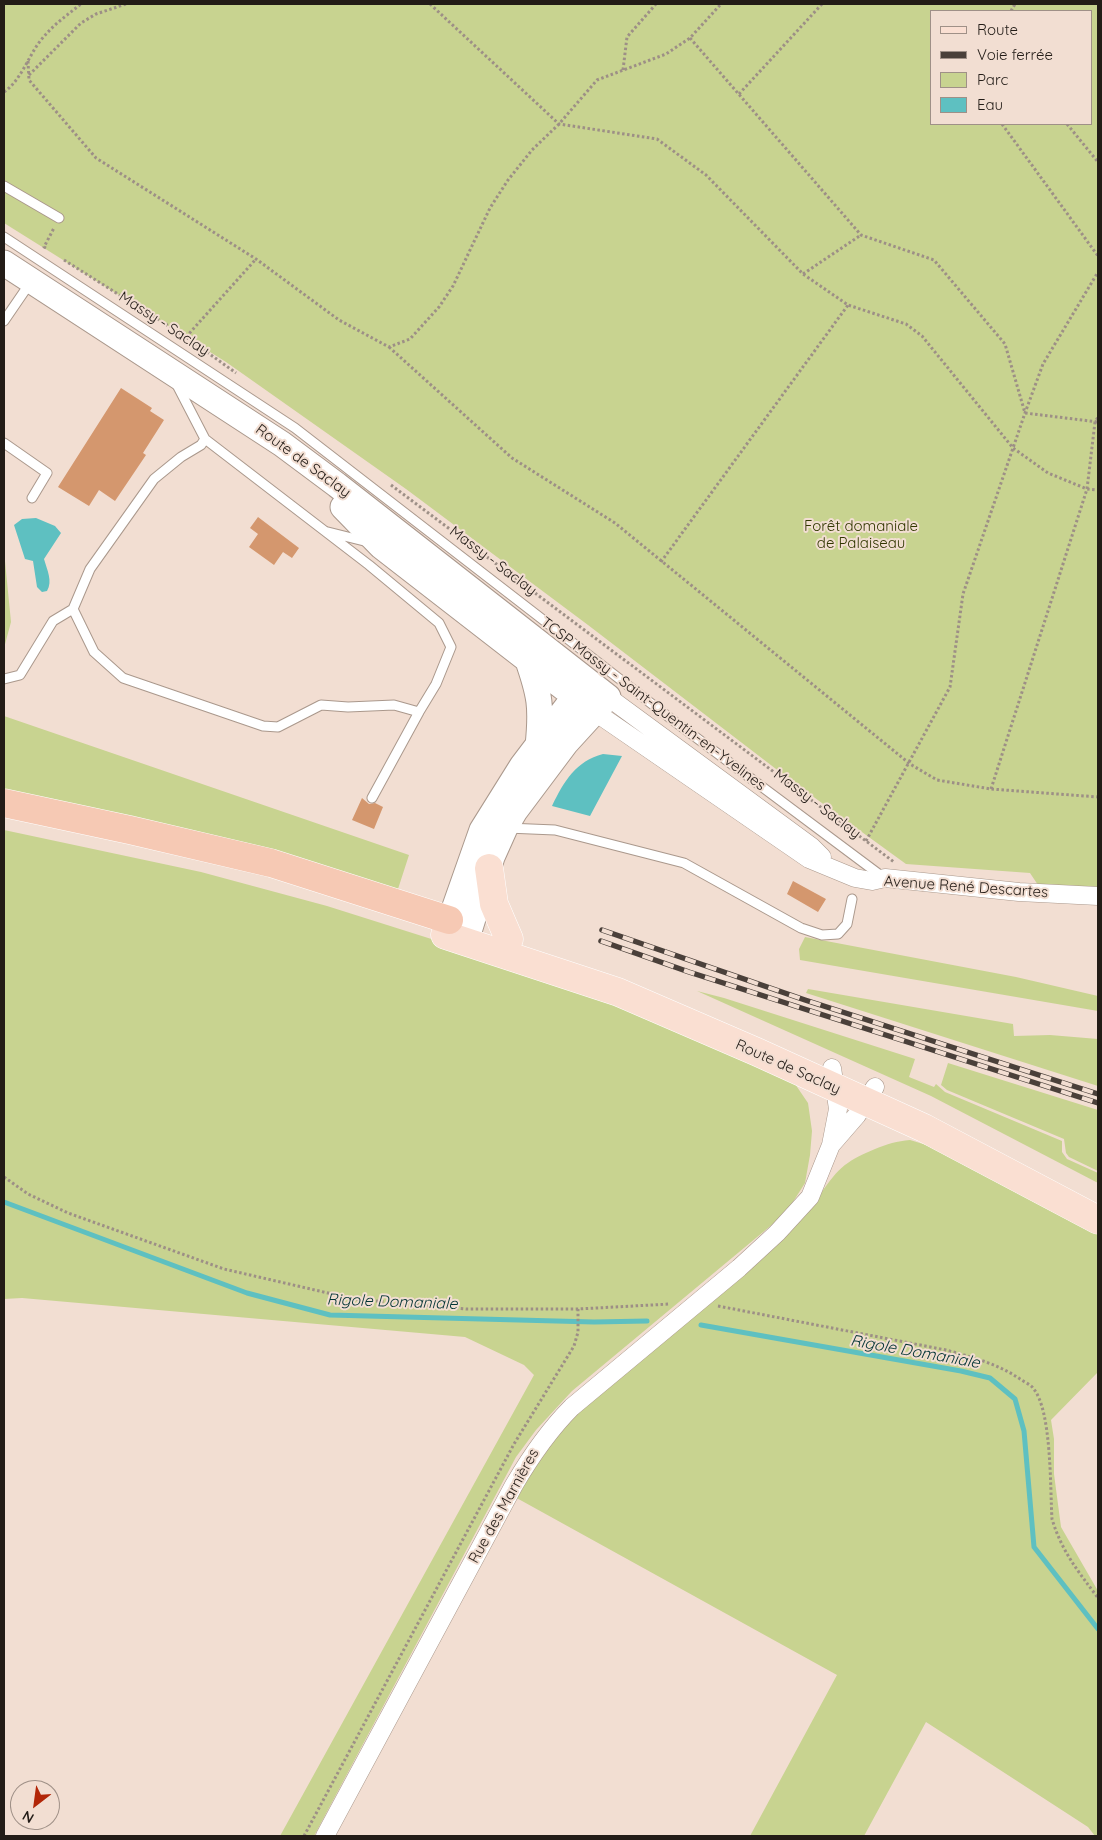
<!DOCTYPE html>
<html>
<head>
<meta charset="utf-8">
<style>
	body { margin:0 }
	#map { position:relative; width:1102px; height:1840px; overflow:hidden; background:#f2ded2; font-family:Quicksand,sans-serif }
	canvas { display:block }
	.frame { position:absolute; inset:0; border:5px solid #231c17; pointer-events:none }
	.legend { position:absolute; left:930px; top:10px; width:162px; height:115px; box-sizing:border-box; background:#f2ded2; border:1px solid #9f9087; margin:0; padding:6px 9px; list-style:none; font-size:15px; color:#231c17 }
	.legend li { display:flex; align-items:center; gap:10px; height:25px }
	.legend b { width:25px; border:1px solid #9f9087 }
	.north { position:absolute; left:10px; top:1780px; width:50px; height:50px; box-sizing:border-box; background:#f2ded2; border:1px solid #9f9087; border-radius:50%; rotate:210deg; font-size:14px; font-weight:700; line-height:20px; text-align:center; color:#231c17 }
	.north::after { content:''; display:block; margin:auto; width:18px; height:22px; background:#b22608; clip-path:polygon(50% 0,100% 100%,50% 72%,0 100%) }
</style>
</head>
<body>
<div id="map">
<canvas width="1102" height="1840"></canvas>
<div class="frame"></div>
<ul class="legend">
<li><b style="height:6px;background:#fadfd2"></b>Route</li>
<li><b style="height:6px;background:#4a403a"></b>Voie ferrée</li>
<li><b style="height:14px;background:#c8d390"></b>Parc</li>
<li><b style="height:14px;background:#5ec0c1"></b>Eau</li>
</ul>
<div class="north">N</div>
</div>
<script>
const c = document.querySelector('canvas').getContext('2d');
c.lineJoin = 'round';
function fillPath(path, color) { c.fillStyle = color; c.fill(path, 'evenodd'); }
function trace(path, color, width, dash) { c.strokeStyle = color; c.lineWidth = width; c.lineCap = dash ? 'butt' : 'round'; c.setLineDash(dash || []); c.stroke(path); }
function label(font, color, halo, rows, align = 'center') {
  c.font = font + ' Quicksand,sans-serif'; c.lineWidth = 4; c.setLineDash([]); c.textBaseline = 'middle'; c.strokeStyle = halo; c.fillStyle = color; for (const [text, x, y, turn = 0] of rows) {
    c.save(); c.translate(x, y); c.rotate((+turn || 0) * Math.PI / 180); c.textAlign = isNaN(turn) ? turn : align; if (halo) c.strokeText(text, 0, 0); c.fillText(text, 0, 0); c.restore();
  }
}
const green = new Path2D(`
	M 4,4 L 1098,4 L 1098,892 L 1040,888 L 1030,873 L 906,864 L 793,782 L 588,625 L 406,489 L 226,362 L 4,223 ZM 931,11 L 1091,11 L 1091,124 L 931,124 Z
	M 4,551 L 11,622 L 4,648 Z
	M 4,716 L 409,855 L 398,889 L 255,847 L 4,793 Z
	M 4,830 L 201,872 L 327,906 L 463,949 L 669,1025 L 793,1081 L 808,1103 L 812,1131 L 810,1155 L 805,1183 L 786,1213 L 572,1391 L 536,1430 L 516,1457 L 314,1836 L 280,1836 L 534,1375 L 524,1365 L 465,1337 L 22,1298 L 4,1299 Z
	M 805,937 L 1016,977 L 1098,996 L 1098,1011 L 800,960 L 799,949 Z
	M 808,989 L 1013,1024 L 1014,1036 L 1050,1035 L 1098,1039 L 1098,1086 L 806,993 Z
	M 697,991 L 724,998 L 915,1059 L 909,1077 L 934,1087 L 936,1084 L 945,1092 L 1062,1141 L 1062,1152 L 1067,1159 L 1098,1173 L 1098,1183 L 931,1096 Z
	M 948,1063 L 1098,1110 L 1098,1171 L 1069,1157 L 1066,1153 L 1064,1139 L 947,1090 L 941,1085 Z
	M 910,1140 L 943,1150 L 1098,1231 L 1098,1372 L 1051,1420 L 1054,1439 L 1054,1474 L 1061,1527 L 1098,1591 L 1098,1836 L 1095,1836 L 1088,1827 L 926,1722 L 864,1836 L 750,1836 L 837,1675 L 513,1496 L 540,1453 L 586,1400 L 817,1199 C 837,1170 843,1162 875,1149 C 887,1144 897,1141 910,1140 Z`);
const water = new Path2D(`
	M 36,518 L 55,526 L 61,533 L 44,559 C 47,570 53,581 47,591 L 42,592 L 37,587 L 33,561 L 25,559 L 14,525 L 22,519 Z
	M 603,754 L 622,756 L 590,816 L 552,806 C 564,781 576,761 603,754 Z`);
const stream = new Path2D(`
	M 4,1202 L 247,1293 L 330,1315 L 594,1322 L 647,1321
	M 701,1325 L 961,1371 L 990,1378 L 1015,1399 L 1024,1431 L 1034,1547 L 1098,1629`);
const building = new Path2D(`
	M 121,388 L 152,408 L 150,411 L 164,420 L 143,453 L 146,455 L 115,501 L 99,490 L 89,506 L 58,487 Z
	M 258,517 L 299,548 L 292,558 L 283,552 L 274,565 L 249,547 L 258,534 L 250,528 Z
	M 362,798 L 369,804 L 375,803 L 383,807 L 374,829 L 352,820 Z
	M 793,881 L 826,899 L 818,912 L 787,894 Z`);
const path = new Path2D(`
	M 430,4 L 559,124 L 657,139 L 706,175 L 803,274 L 848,305 L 906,324 L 922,336 L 1013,448 L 1048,473 L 1087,489 L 1098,490
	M 1011,11 L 1015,4
	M 690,38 L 861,235 L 934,260 L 1005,344 L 1025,413 L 1098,422
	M 28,61 L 29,80 L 96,158 L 256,259 L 339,320 L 389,347 L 410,339 L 439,307 L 453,286 L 490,208 L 508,180 L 532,150 L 559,124 L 597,80 L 666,54 L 690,38 L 721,4
	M 623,70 L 627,37 L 656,4
	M 29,75 L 81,23 L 96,14 L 126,4
	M 4,92 C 20,81 27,60 38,44 C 50,27 66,16 81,4
	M 739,94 L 822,4
	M 1002,124 L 1098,256
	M 1067,124 L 1098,162
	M 46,248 L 44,247 L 54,228
	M 64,260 L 186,337 L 236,373
	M 803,274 L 861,235
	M 186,337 L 256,259
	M 389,347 L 512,458 L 615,523 L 910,764 L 937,780 L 991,789 L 1098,797
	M 391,485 L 894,862
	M 661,562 L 848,305
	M 991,789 L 1087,489 L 1095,422 L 1098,417
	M 866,841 L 950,687 L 963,594 L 1025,413 L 1043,364 L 1098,272
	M 4,1177 L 28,1194 L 68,1213 L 224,1269 L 354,1299 L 466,1309 L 578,1309 L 670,1304
	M 718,1306 L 946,1350 C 972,1357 998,1364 1020,1379 C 1024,1382 1030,1384 1033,1388 C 1052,1410 1050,1488 1052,1519 C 1062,1552 1078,1571 1098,1598
	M 304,1836 L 514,1444 L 574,1346 L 578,1332 L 578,1309`);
const service = new Path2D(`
	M 4,186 L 59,218
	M 4,237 L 295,428 L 670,718 L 884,878
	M 4,321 L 30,283
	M 4,443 L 47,473 L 32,498
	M 328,532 L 368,542
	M 73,609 L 94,652 L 123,678 L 263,726 L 278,727 L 321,705 L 348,707 L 394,705 L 419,712 L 436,684 L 451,647 L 439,623 L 369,565 L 205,439
	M 4,679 L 20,675 L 53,621 L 73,609 L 90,569 L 154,479 L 181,457 L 201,445 L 205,439 L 176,383
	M 372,798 L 419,712
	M 507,828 L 555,830 L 684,863 L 801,928 L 822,935 L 838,934 L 847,924 L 852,899`);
const minor = new Path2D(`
	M 608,697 L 812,847 L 822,857
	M 595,712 L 809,859 L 855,878 L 872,881 L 885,878 L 1019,892 L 1098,896
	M 831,1145 L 857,1115 L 875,1087
	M 325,1836 L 514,1485 C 531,1456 548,1431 572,1407 L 739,1268 L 777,1233 L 810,1197 L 831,1145 L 838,1109 L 832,1068`);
const secondary = new Path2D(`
	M 4,263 L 282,444 L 337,485 L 608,697 L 566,743 L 515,811 L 505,828 L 492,857 L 466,941
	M 343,507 L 381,546 L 595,712
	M 527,658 C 540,695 542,707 538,746
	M 445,935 L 482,830 L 522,766 L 585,683`);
const primary = new Path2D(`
	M 489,868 L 494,904 L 509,939
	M 445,935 L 618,992 L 757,1052 L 924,1128 L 1098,1220`);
const motorway = new Path2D(`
	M 4,803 L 130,830 L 271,863 L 449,920`);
const rail = new Path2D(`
	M 602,930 L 805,1000 L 1098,1094
	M 601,941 L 689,972 L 1098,1103`);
const streetNames = [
	["Massy - Saclay",164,324,33],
	["Route de Saclay",303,461,36],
	["Massy - Saclay",493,561,37],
	["TCSP Massy - Saint-Quentin-en-Yvelines",653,704,37],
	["Massy - Saclay",817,804,37],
	["Avenue René Descartes",966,887,4],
	["Route de Saclay",788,1067,24],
	["Rue des Marnières",504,1506,-61]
];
const parkNames = [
	["Forêt domaniale",861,526],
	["de Palaiseau",861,543]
];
const waterNames = [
	["Rigole Domaniale",392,1302,2],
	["Rigole Domaniale",915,1352,10]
];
fillPath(green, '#c8d390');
fillPath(water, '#5ec0c1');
trace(stream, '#5ec0c1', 5);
fillPath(building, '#d4976e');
trace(service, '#aa988c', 11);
trace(minor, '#aa988c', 19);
trace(secondary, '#aa988c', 27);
trace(primary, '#fff', 29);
trace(motorway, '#fff', 29);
trace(path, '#9d8f86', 3, [2.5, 2.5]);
trace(service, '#fff', 9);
trace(minor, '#fff', 18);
trace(secondary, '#fff', 25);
trace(primary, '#fadfd2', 28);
trace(motorway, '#f6c9b4', 28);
trace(rail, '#4a403a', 5.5);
trace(rail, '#f2ded2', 4, [11]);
label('15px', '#231c17', '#f2ded2', streetNames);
label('15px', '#313700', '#f2ded2', parkNames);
label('italic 16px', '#023435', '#f2ded2', waterNames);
</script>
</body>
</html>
